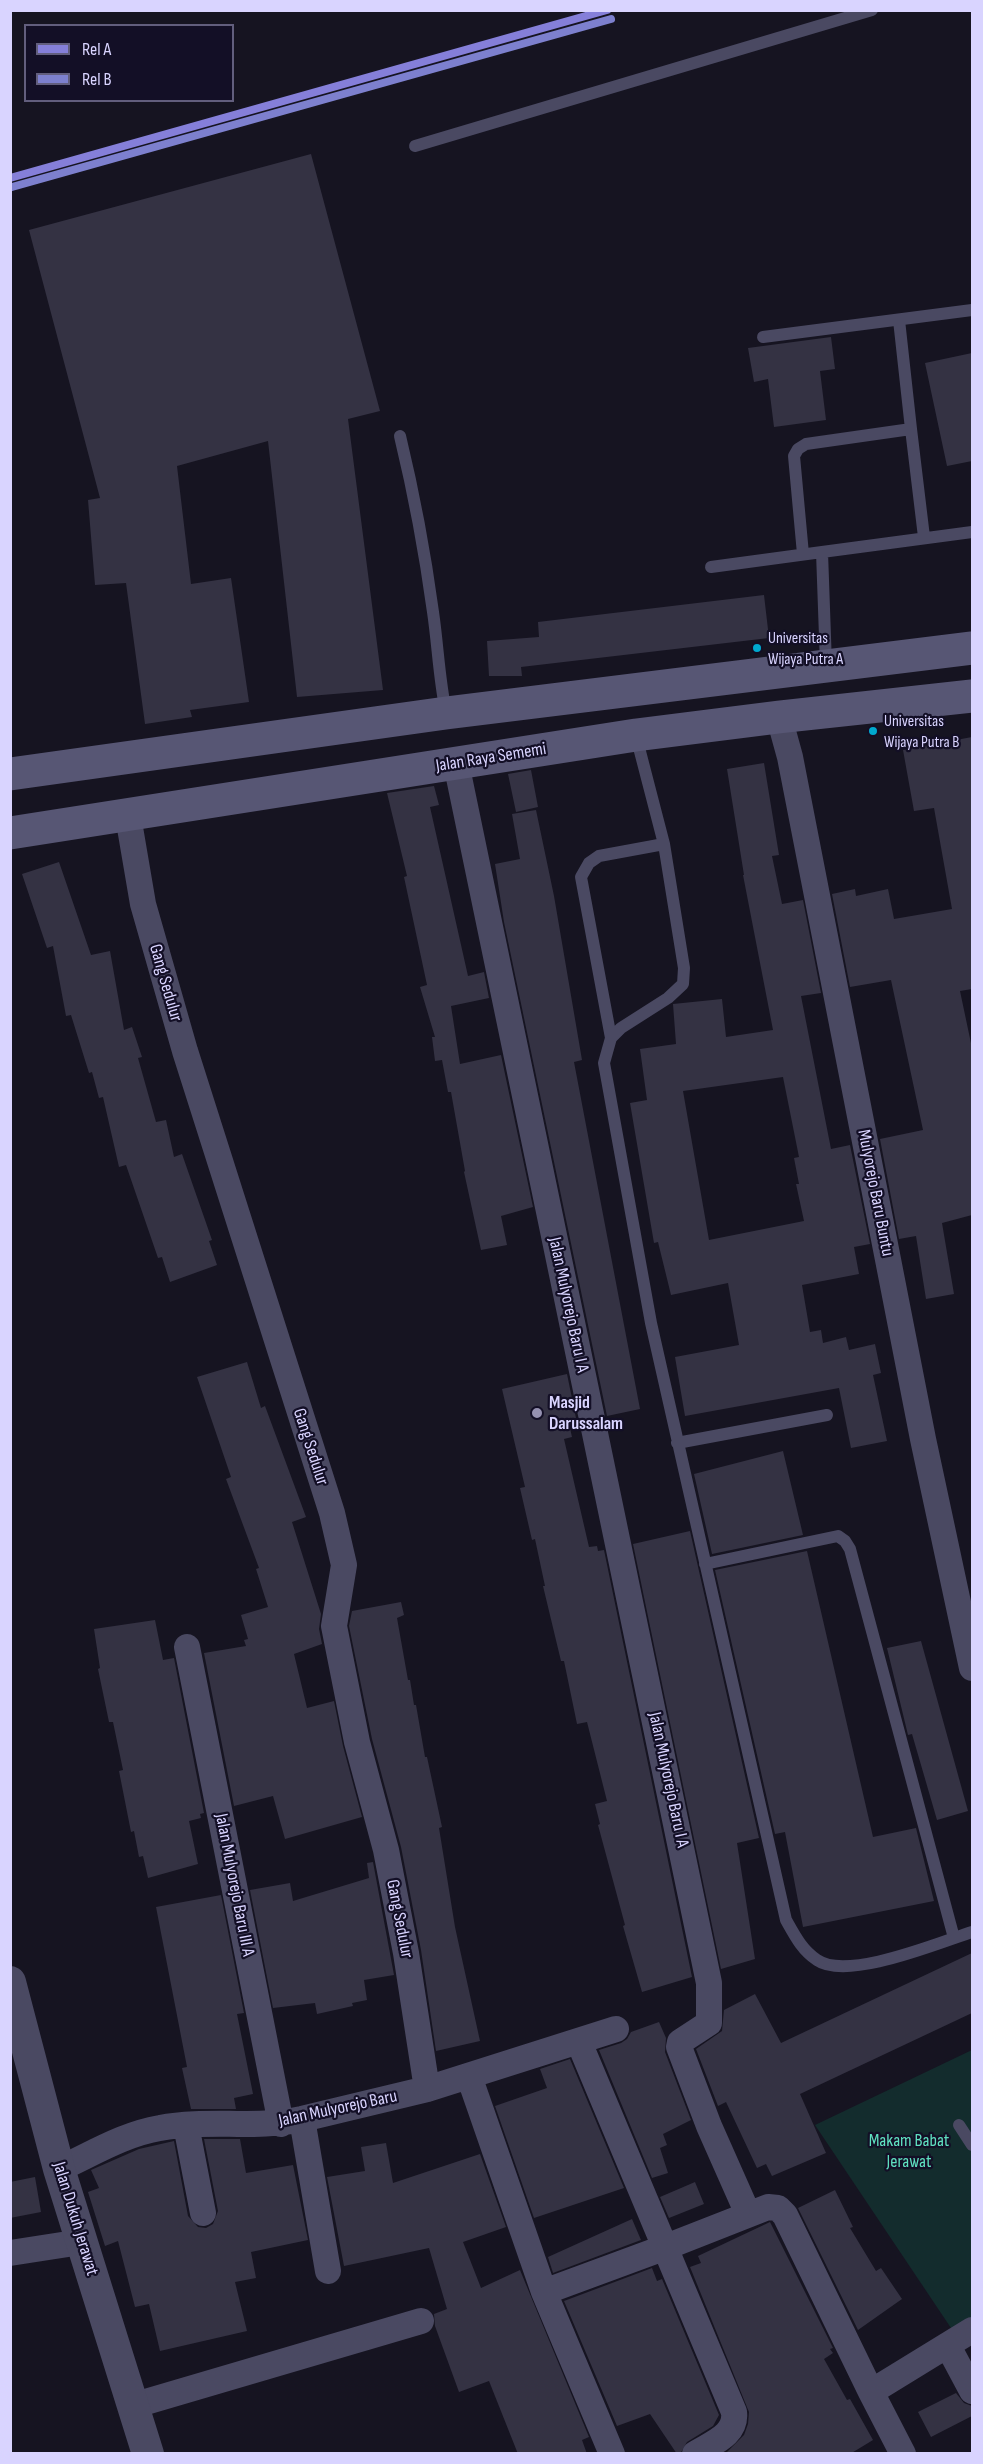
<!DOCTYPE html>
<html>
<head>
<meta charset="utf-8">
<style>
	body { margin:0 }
	#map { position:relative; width:983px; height:2464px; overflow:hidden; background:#161421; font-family:"Sofia Sans Condensed",sans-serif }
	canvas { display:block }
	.frame { position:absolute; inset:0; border:12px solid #d9d4ff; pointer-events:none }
	.legend { position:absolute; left:24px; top:24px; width:210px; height:78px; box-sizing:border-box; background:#130f26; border:2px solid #625e7d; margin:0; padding:8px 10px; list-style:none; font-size:18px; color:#d9d4ff }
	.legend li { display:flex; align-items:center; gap:12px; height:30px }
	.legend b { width:30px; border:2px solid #625e7d }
</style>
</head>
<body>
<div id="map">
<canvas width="983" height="2464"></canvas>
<div class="frame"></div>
<ul class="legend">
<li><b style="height:8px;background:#857fd9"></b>Rel A</li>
<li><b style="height:8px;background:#7d80ce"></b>Rel B</li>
</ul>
</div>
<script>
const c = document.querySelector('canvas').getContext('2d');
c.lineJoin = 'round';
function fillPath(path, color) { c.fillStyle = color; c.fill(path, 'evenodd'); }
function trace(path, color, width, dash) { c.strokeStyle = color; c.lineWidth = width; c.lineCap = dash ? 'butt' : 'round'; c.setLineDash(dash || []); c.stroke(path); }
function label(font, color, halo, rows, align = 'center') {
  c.font = font + ' "Sofia Sans Condensed",sans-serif'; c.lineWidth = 4.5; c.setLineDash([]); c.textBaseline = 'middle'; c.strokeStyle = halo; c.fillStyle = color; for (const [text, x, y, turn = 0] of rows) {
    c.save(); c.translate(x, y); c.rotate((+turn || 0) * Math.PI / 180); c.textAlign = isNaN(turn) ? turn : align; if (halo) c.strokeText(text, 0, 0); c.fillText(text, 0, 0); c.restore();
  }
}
const green = new Path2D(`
	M 972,2050 L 972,2338 L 953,2331 L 815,2125 Z`);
const building = new Path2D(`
	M 311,154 L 380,411 L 348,419 L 383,690 L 297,697 L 268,441 L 177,466 L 191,584 L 231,578 L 249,702 L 190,710 L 192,717 L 145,724 L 126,583 L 95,585 L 88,500 L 100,498 L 29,230 Z
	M 831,337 L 835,369 L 820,371 L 826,420 L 774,427 L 768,379 L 754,382 L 748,348 Z
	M 972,353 L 972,461 L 947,466 L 925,363 Z
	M 764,595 L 769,638 L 521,667 L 522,676 L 489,676 L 487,641 L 539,637 L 538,622 Z
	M 972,737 L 972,989 L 960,991 L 972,1048 L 972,1215 L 942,1223 L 954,1294 L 926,1299 L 916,1236 L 899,1239 L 880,1139 L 923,1130 L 891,980 L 850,987 L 832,894 L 855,889 L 856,896 L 888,889 L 894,919 L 952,909 L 934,808 L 914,811 L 903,750 Z
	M 764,763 L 779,855 L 772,856 L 782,904 L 803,900 L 821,993 L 801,996 L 831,1149 L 850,1145 L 870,1244 L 854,1247 L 859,1274 L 802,1285 L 810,1332 L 821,1330 L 823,1343 L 846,1337 L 849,1350 L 875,1344 L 881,1373 L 873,1375 L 887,1441 L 851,1448 L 839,1388 L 685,1416 L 675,1357 L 739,1345 L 728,1283 L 671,1295 L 658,1242 L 654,1243 L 630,1103 L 647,1100 L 640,1049 L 676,1044 L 673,1004 L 722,999 L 726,1037 L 773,1030 L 743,875 L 744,875 L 727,769 ZM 783,1077 L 799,1157 L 794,1158 L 799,1184 L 796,1184 L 804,1221 L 709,1240 L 683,1091 Z
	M 531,770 L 538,807 L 516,812 L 508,774 Z
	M 434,786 L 439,805 L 430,807 L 468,976 L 484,972 L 489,998 L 451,1006 L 460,1064 L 501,1055 L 533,1207 L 501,1216 L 507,1245 L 481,1250 L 464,1172 L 465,1171 L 451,1092 L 448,1092 L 442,1060 L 435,1061 L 432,1037 L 435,1037 L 420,987 L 427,985 L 404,877 L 407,876 L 387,793 Z
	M 536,810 L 554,896 L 582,1060 L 574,1062 L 640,1409 L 607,1416 L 504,922 L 495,864 L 520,859 L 512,814 Z
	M 59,862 L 91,955 L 110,951 L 124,1030 L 132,1027 L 142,1057 L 138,1058 L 156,1122 L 166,1120 L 174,1157 L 182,1154 L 212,1240 L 209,1241 L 217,1265 L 170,1282 L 162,1257 L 158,1258 L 126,1165 L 119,1167 L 103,1097 L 99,1098 L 92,1072 L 89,1073 L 71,1015 L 66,1016 L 53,946 L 47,948 L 22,874 Z
	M 247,1362 L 261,1408 L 265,1406 L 306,1517 L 292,1522 L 321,1614 L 319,1629 L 322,1644 L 294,1654 L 307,1708 L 334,1701 L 343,1746 L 362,1817 L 285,1839 L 273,1796 L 234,1806 L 204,1653 L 246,1646 L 244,1640 L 248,1639 L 241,1615 L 268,1607 L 256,1569 L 259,1568 L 226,1479 L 231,1477 L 197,1377 Z
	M 567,1374 L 577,1423 L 569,1424 L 572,1437 L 564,1439 L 589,1547 L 597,1546 L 598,1551 L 604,1550 L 692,1977 L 642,1992 L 623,1926 L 625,1925 L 598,1825 L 600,1824 L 595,1804 L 607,1801 L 587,1722 L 577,1724 L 564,1661 L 561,1661 L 543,1586 L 545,1586 L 535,1539 L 532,1540 L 520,1488 L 525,1487 L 502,1389 Z
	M 783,1451 L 803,1535 L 712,1554 L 694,1474 Z
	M 690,1531 L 759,1838 L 737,1843 L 755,1959 L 721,1969 L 633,1544 Z
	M 807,1551 L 873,1837 L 916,1828 L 934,1901 L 803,1927 L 785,1832 L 775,1834 L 715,1570 Z
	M 401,1602 L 404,1615 L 397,1618 L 408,1680 L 410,1680 L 414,1705 L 416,1705 L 425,1757 L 427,1757 L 442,1827 L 439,1828 L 455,1927 L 480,2041 L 436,2051 L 421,1950 L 401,1847 L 372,1739 L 349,1626 L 352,1611 Z
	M 155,1620 L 163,1660 L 174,1658 L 204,1813 L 200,1814 L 201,1818 L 189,1821 L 198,1864 L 148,1878 L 143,1856 L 139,1857 L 134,1831 L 131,1832 L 119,1771 L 123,1770 L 113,1722 L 109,1722 L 98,1669 L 100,1668 L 94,1629 Z
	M 921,1641 L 968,1811 L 937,1820 L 912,1734 L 908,1735 L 887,1648 Z
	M 373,1862 L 394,1975 L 364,1980 L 367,2000 L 352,2003 L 353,2006 L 317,2014 L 315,2003 L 273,2008 L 250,1890 L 290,1883 L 293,1901 L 369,1878 L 367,1863 Z
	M 221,1895 L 244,2013 L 237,2014 L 253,2094 L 234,2098 L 236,2109 L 191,2109 L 182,2068 L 187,2067 L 156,1907 Z
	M 972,1953 L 972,2013 L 800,2094 L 826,2153 L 772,2176 L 766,2164 L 757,2168 L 726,2102 L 718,2106 L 696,2049 L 722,2031 L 724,2010 L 755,1994 L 781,2043 Z
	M 659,2022 L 666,2038 L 665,2052 L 691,2120 L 663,2134 L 667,2145 L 660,2148 L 668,2173 L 652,2178 L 599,2050 L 621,2043 L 627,2039 L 631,2032 Z
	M 570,2059 L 624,2188 L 534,2218 L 495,2106 L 547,2088 L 540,2069 Z
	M 204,2139 L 240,2139 L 246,2173 L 293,2165 L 308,2240 L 251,2252 L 256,2278 L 235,2282 L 247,2331 L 160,2351 L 149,2304 L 135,2307 L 118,2241 L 105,2246 L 88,2192 L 99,2188 L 91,2170 L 139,2149 L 174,2141 L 188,2216 L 198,2227 L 206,2228 L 213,2224 L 218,2211 Z
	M 386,2143 L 393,2183 L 480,2154 L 506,2227 L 463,2242 L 481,2288 L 520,2270 L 589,2437 L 582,2440 L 587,2454 L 518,2454 L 489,2381 L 459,2392 L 435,2326 L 434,2314 L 447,2309 L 429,2248 L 344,2266 L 327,2177 L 365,2171 L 361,2147 Z
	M 35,2177 L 41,2212 L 10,2218 L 10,2182 Z
	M 695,2182 L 704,2204 L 669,2218 L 660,2197 Z
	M 835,2190 L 853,2227 L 850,2228 L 876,2271 L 881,2268 L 902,2299 L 858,2330 L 798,2208 Z
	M 632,2219 L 641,2240 L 553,2273 L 548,2257 Z
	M 770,2222 L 833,2348 L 830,2349 L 833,2353 L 824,2359 L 847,2400 L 850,2399 L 873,2440 L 850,2454 L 725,2454 L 744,2435 L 748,2424 L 749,2412 L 690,2267 L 701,2263 L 698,2256 Z
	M 652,2268 L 657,2281 L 662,2279 L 719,2415 L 713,2426 L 687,2442 L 680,2454 L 677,2454 L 650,2414 L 617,2426 L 564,2301 Z
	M 956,2393 L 964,2403 L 972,2406 L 972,2416 L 931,2437 L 918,2412 Z`);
const service = new Path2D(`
	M 415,146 L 872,10
	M 899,320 L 911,429
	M 763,337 L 972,310
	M 400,436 C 414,494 425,553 433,612 C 438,646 439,679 446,712
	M 803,554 L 794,456 L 798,449 L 806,444 L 911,429 L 924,537
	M 711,567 L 822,552
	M 826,665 L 822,552 L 972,532
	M 636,736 L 664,844 L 684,968 L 683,984 L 668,998 L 621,1028 L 611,1038 L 604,1063 L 651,1323 L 786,1920 C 795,1936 802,1950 817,1960 C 847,1981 938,1943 972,1932
	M 611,1038 L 581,877 L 589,863 L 599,856 L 664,844
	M 677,1443 L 827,1415
	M 705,1564 L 838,1536 L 845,1541 L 850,1549 L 954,1938
	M 959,2125 L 972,2145`);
const minor = new Path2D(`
	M 779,717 L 790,757 L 923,1439 L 972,1668
	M 456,763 L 709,1983 L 709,2023 L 680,2042 L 679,2047 L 709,2126 L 748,2214
	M 128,816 L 143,904 L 185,1051 L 332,1513 L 344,1565 L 334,1626 L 357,1742 L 386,1850 L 406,1953 L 427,2089
	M 187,1647 L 281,2124
	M 579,2042 L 734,2412 C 737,2435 712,2443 695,2454
	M 469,2076 L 544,2292 L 612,2454
	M 302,2119 L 328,2271
	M 186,2125 L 203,2213
	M 59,2169 C 92,2154 124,2134 160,2128 C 207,2119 255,2129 302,2119 L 427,2089 L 616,2029
	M 10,2253 L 81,2242
	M 544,2292 L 666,2247 L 768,2207 L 778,2208 L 785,2215 L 871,2392 L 972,2330
	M 948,2346 L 972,2391
	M 871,2392 L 903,2454
	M 132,2406 L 421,2321`);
const tertiary = new Path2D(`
	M 10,1982 L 59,2169 L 148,2454`);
const secondary = new Path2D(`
	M 10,774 L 446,713 L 972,648
	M 10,833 L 636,735 L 779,717 L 972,696`);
const rail1 = new Path2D(`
	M 10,178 L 607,10`);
const rail2 = new Path2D(`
	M 12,187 L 611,19`);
const markers = [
	[757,648,5,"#00a9ce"],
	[873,731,5,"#00a9ce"],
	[537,1413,6,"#9591b1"]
];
const busNames = [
	["Universitas",768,639],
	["Wijaya Putra A",768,660],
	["Universitas",884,722],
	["Wijaya Putra B",884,743]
];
const streetNames = [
	["Jalan Raya Sememi",491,758,-9],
	["Gang Sedulur",165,983,74],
	["Mulyorejo Baru Buntu",875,1193,79],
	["Jalan Mulyorejo Baru I A",568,1305,78],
	["Gang Sedulur",310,1447,72],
	["Jalan Mulyorejo Baru I A",668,1780,78],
	["Jalan Mulyorejo Baru III A",234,1885,79],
	["Gang Sedulur",399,1919,79],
	["Jalan Mulyorejo Baru",338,2109,-12],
	["Jalan Dukuh Jerawat",75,2219,73]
];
const poiNames = [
	["Masjid",549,1403],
	["Darussalam",549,1424]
];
const parkNames = [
	["Makam Babat",909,2141],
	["Jerawat",909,2162]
];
fillPath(green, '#132c2d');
fillPath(building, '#343243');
trace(service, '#4a4962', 12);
trace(minor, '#4a4962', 26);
trace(tertiary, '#4a4962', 32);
trace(secondary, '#575674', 33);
trace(rail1, '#857fd9', 8);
trace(rail2, '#7d80ce', 8);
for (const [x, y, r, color] of markers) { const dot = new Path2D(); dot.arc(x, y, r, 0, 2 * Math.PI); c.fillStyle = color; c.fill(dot); trace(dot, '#130f26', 2); }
label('16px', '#d9d4ff', '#130f26', busNames, 'left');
label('18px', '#d9d4ff', '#130f26', streetNames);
label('bold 18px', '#d9d4ff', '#130f26', poiNames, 'left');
label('18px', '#5fe0c0', '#130f26', parkNames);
</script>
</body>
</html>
